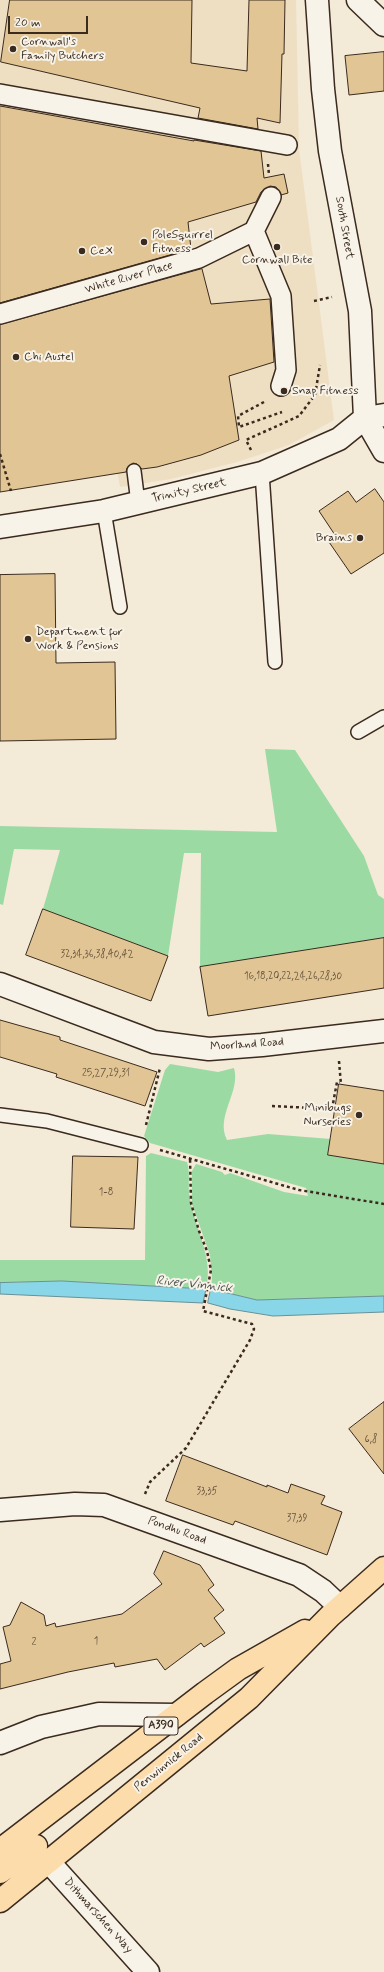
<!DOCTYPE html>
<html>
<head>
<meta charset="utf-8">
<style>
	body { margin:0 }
	#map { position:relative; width:384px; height:1972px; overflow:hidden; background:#f3ead7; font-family:Mynerve,sans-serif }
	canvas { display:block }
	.scale { position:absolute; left:8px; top:16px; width:80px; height:18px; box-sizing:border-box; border:2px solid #3b2a1e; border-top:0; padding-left:5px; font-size:12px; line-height:14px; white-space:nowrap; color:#3b2a1e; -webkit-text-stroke:3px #f7f3e8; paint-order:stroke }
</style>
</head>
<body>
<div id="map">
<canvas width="384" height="1972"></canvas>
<div class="scale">20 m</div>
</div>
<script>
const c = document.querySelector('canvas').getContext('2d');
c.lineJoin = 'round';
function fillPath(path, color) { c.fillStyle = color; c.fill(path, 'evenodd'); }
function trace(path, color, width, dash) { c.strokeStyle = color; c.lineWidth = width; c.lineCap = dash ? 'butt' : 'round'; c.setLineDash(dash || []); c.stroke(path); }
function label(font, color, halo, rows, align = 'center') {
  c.font = font + ' Mynerve,sans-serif'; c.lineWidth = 4; c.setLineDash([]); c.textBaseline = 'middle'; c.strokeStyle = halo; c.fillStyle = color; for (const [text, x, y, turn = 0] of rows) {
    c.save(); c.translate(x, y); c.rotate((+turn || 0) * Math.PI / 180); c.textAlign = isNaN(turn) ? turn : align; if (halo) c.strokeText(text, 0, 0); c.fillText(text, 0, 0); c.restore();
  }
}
const built = new Path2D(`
	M 0,0 L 296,0 L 299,149 L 334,420 L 289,445 L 237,462 L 171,479 L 120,487 L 108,417 L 0,425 Z`);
const green = new Path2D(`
	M 265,749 L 295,750 L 364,856 L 378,895 L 384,899 L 384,938 L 200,967 L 201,853 L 184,853 L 168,956 L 43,909 L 60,850 L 14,849 L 3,905 L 0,904 L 0,826 L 277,832 Z
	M 170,1064 L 218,1072 L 234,1068 C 241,1092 215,1116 227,1140 L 268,1134 L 331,1139 L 328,1155 L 384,1164 L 384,1296 L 257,1300 L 211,1289 L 212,1278 L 210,1255 L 192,1204 L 192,1171 L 196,1164 L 222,1172 L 225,1175 L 230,1173 L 284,1192 L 308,1196 L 306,1188 L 150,1143 L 144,1136 L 165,1070 Z
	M 151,1153 L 187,1162 C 191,1174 187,1187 190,1199 C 195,1229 214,1258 206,1289 L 62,1281 L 0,1283 L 0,1260 L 145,1260 L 146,1156 Z`);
const water = new Path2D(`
	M 62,1281 L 206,1289 L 203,1303 L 0,1294 L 0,1283 Z
	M 211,1289 L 257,1300 L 384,1296 L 384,1312 L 273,1316 L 230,1309 L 208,1303 Z`);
const building = new Path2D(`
	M 10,0 L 192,0 L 191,63 L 247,71 L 249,0 L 285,0 L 284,54 L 282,54 L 280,123 L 257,118 L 258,129 L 198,118 L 200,108 L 1,62 Z
	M 384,52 L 384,91 L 349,95 L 345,56 Z
	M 0,106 L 194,141 L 194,140 L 261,151 L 264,178 L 284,174 L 288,193 L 281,195 L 276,187 L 270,186 L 261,192 L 256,202 L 188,222 L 191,249 L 0,303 Z
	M 202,269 L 211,304 L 270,299 L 274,362 L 229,376 L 239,440 L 201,455 L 157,467 L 142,469 L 137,464 L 133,463 L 127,468 L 126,472 L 0,492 L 0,325 Z
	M 375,489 L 384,502 L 384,553 L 351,574 L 329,542 L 337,538 L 319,511 L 348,491 L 356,502 Z
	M 55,574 L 56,663 L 115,662 L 116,739 L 0,741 L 0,575 Z
	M 43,909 L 168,956 L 151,1001 L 26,955 Z
	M 384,938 L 384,988 L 208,1016 L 200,967 Z
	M 0,1020 L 60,1037 L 60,1040 L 157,1072 L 145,1106 L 56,1077 L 57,1074 L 0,1057 Z
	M 339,1084 L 384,1091 L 384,1164 L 328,1155 Z
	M 73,1156 L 138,1157 L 134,1229 L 71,1227 Z
	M 384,1402 L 384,1474 L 349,1429 Z
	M 183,1455 L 267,1487 L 267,1485 L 288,1493 L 291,1484 L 325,1496 L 321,1504 L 342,1512 L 327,1555 L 235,1521 L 233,1525 L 166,1501 Z
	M 164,1551 L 200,1565 L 214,1585 L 208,1590 L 224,1610 L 214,1618 L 225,1633 L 204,1647 L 201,1643 L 165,1670 L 157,1659 L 115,1667 L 114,1663 L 68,1672 L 0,1689 L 0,1664 L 11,1661 L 3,1627 L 10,1625 L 21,1602 L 44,1615 L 46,1626 L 55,1623 L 56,1627 L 122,1614 L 162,1584 L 154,1574 Z`);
const path = new Path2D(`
	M 268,164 L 269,175
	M 314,301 L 332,297
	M 264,402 L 238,416 L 239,427 L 282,412
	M 251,450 L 246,440 L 299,416 L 315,395 L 320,365
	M 0,454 L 11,491
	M 339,1061 L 341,1085
	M 272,1106 L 332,1109 L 337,1082 L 340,1082
	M 146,1125 L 160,1068
	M 160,1150 L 299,1190 L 384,1204
	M 145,1494 L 150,1482 L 186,1448 L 250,1340 L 254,1329 L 252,1324 L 203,1311 L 211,1270 L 207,1251 L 199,1231 L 191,1203 L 190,1157`);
const service = new Path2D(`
	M 134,471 L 138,503
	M 262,473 L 275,662
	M 104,511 L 120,607
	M 358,732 L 384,717
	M 0,1115 L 47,1121 L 141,1145`);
const pedestrian = new Path2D(`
	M 0,94 L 287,145
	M 254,231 L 281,296 L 286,370 L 281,386
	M 0,314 L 199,258 L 254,231 L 271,197`);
const minor = new Path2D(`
	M 358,0 L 384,25
	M 365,418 L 384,415
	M 0,984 L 154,1042 L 209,1049 L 262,1045 L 384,1031
	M 0,1510 L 75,1504 L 104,1505 L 299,1575 L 323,1591 L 340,1607
	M 0,1743 L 41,1727 L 99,1714 L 176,1715
	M 48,1861 L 148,1972`);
const tertiary = new Path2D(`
	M 317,0 L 323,89 L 330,151 L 360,311 L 365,418 L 384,451
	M 0,527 L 104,511 L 262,473 L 339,439 L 365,418`);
const trunk = new Path2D(`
	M 0,1850 L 205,1693 L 238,1669 L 305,1631
	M 0,1872 L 36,1846
	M 0,1901 L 249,1698 L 330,1616 L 384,1568`);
const markers = [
	[13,49,4,"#3b2a1e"],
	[144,242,4,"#3b2a1e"],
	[277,247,4,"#3b2a1e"],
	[82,251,4,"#3b2a1e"],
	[16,357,4,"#3b2a1e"],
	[284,391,4,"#3b2a1e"],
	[360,538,4,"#3b2a1e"],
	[28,639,4,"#3b2a1e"],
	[359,1115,4,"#3b2a1e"]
];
const numberNames = [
	["32,34,36,38,40,42",97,955],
	["16,18,20,22,24,26,28,30",293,977],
	["25,27,29,31",106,1074],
	["1-8",106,1193],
	["6,8",371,1440],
	["33,35",207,1492],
	["37,39",297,1519],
	["1",96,1642],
	["2",34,1643]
];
const shields = [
	[161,1726,34]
];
const shieldNames = [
	["A390",161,1726]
];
const poiNames = [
	["Cornwall's",21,42],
	["Family Butchers",21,56],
	["PoleSquirrel",152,235],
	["Fitness",152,249],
	["CeX",90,251],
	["Cornwall Bite",277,260,"center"],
	["Chi Austel",24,357],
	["Snap Fitness",292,391],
	["Brains",352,538,"right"],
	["Department for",36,632],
	["Work & Pensions",36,646],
	["Minibugs",351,1108,"right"],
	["Nurseries",351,1122,"right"]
];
const streetNames = [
	["South Street",344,228,80],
	["White River Place",129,278,-16],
	["Trinity Street",189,491,-13],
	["Moorland Road",247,1045,-4],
	["Pondhu Road",177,1531,20],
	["Penwinnick Road",169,1763,-39],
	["Dithmarschen Way",98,1916,48]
];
const waterNames = [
	["River Vinnick",194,1285,6]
];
fillPath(built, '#eedfc3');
fillPath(green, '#9bdba3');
fillPath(water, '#88d6e7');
trace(water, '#699197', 1);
fillPath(building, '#e1c595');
trace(building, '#3b2a1e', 1);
trace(service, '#3b2a1e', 16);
trace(pedestrian, '#3b2a1e', 22);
trace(minor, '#3b2a1e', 25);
trace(tertiary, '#3b2a1e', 25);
trace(trunk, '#3b2a1e', 25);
trace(path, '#3b2a1e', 2.5, [3, 3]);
trace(service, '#f7f3e8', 13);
trace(pedestrian, '#f7f3e8', 19);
trace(minor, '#f7f3e8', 22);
trace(tertiary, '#f7f3e8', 22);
trace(trunk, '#fddcac', 22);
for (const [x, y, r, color] of markers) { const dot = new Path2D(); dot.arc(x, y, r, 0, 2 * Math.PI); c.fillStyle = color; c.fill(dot); trace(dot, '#f7f3e8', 1.5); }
label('10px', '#64513c', null, numberNames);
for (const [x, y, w] of shields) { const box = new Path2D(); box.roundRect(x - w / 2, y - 9, w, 18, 3); c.fillStyle = '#f7f3e8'; c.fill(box); trace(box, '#3b2a1e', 1); }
label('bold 11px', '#3b2a1e', null, shieldNames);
label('12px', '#3b2a1e', '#f7f3e8', poiNames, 'left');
label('12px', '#3b2a1e', '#f7f3e8', streetNames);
label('italic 13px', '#4e5550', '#f7f3e8', waterNames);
</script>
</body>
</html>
